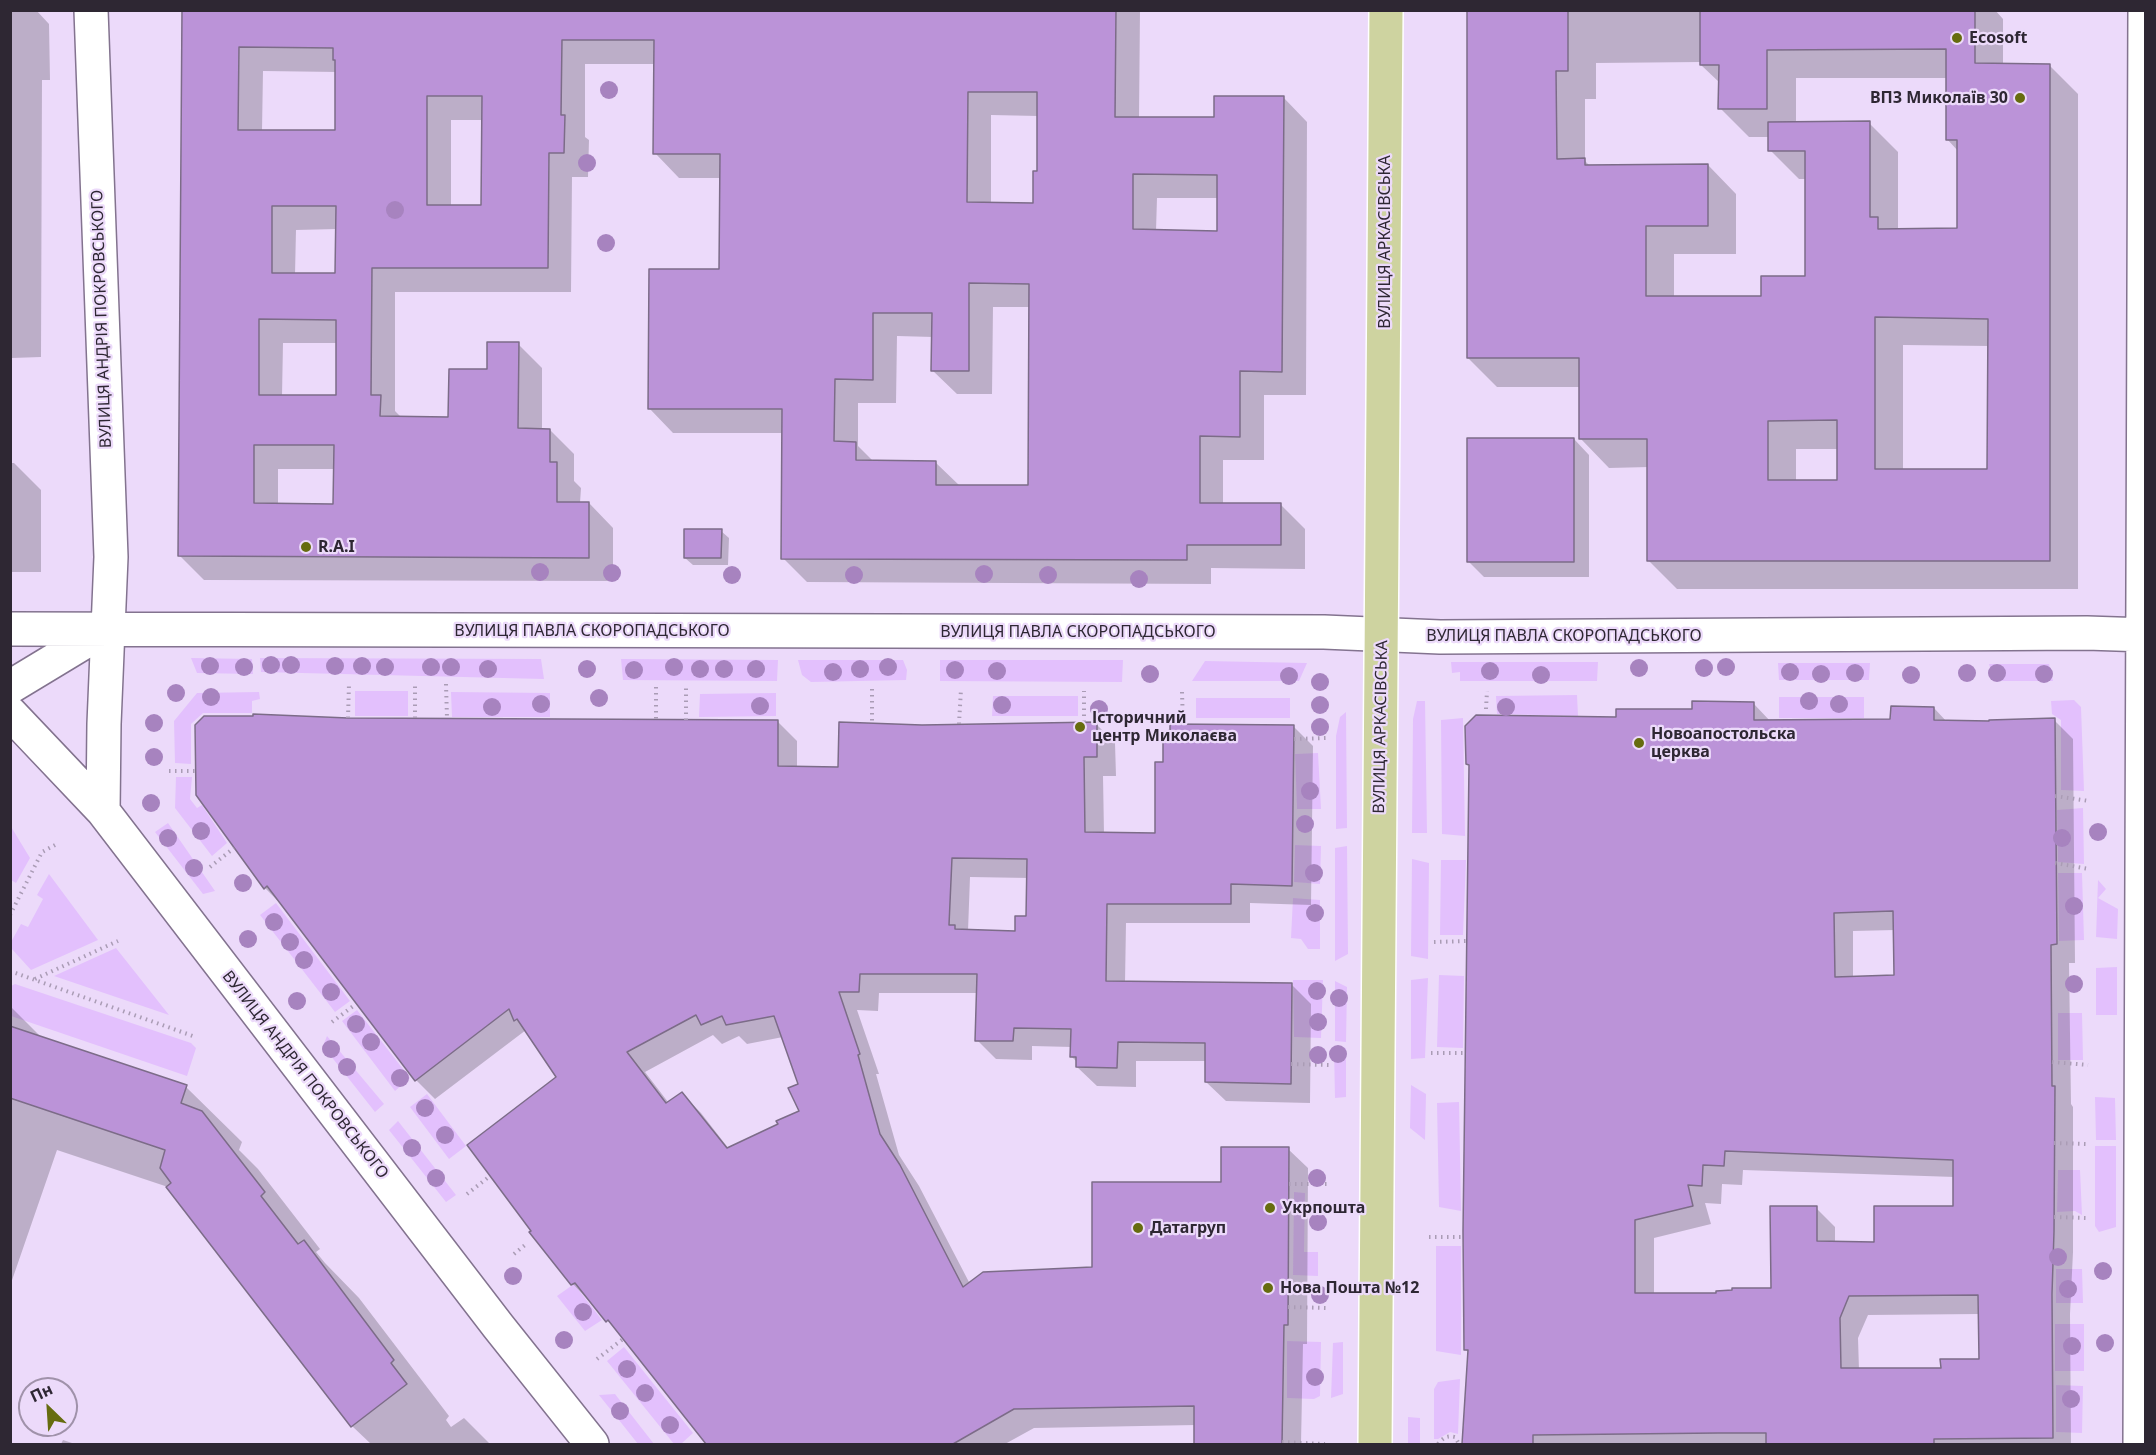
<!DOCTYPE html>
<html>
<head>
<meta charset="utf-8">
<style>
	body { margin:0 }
	#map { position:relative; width:2156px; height:1455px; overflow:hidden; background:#ecdafa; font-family:"Noto Sans",sans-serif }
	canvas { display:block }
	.frame { position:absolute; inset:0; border:12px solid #2e2733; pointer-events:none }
	.north { position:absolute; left:18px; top:1377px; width:60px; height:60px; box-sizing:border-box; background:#ecdafa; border:2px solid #a092aa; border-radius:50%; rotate:335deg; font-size:16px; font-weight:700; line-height:24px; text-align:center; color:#2e2733 }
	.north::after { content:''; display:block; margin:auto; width:21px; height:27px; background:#666c0f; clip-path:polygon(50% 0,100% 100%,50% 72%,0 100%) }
</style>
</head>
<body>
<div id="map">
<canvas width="2156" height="1455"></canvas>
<div class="frame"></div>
<div class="north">Пн</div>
</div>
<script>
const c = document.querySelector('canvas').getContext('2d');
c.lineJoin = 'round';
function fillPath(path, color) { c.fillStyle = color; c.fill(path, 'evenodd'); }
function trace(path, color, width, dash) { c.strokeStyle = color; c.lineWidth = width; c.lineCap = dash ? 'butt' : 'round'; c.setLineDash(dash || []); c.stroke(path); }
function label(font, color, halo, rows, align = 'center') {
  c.font = font + ' "Noto Sans",sans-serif'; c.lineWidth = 4.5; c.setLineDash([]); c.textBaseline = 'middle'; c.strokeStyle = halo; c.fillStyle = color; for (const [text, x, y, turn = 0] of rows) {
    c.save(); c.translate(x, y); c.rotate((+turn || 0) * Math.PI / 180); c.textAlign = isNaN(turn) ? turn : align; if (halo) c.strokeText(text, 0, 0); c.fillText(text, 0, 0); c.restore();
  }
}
const green = new Path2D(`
	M 191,658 L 252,659 L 253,674 L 197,673 Z
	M 260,658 L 541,659 L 544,679 L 261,672 Z
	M 621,659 L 778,660 L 777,681 L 623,680 Z
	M 798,660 L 903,660 L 907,670 L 906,680 L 811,682 L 802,675 Z
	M 940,660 L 1123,660 L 1122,682 L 940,681 Z
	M 1205,661 L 1307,663 L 1299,681 L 1192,681 Z
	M 1451,662 L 1598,662 L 1597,681 L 1460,681 L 1460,672 L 1452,673 Z
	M 1778,663 L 1870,663 L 1869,680 L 1779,680 Z
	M 1989,664 L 2049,664 L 2053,681 L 1994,681 Z
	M 355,691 L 408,691 L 408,716 L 355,716 Z
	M 259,692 L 260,699 L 252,701 L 252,713 L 203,713 L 191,724 L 191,764 L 175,763 L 174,721 L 197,693 Z
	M 451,692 L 550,693 L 550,717 L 452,717 Z
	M 776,693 L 776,716 L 699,717 L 700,694 Z
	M 1577,695 L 1578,716 L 1497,714 L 1496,696 Z
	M 993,696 L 1078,696 L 1078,716 L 992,716 Z
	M 1779,697 L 1864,697 L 1864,718 L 1779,718 Z
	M 1196,698 L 1290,698 L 1290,718 L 1196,718 Z
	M 2074,700 L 2081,707 L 2084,791 L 2061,790 L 2061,720 L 2052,714 L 2051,701 Z
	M 1417,701 L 1425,701 L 1427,833 L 1412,833 L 1413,719 Z
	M 1346,712 L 1347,828 L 1336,829 L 1336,736 L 1340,717 Z
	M 1463,718 L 1463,719 L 1465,836 L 1442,834 L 1441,720 Z
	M 1318,753 L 1321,809 L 1297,809 L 1295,754 Z
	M 176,777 L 192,777 L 190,799 L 197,808 L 202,805 L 227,843 L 212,856 L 175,808 Z
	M 2083,808 L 2084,864 L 2058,862 L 2057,810 Z
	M 168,823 L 215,891 L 203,894 L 155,832 Z
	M 10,825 L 30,858 L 16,883 L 11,880 Z
	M 1295,845 L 1321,846 L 1320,884 L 1294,882 Z
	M 1347,846 L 1348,954 L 1335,961 L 1335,848 Z
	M 1412,859 L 1429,863 L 1428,959 L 1411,956 Z
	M 1441,860 L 1466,860 L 1463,935 L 1440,935 Z
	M 2058,873 L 2082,873 L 2084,940 L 2059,941 Z
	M 49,874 L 98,940 L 31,970 L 11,948 L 11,942 L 21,924 L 28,927 L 43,899 L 37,895 Z
	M 2098,880 L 2106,889 L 2098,898 L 2118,909 L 2117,939 L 2096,937 Z
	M 1293,898 L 1320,900 L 1320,949 L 1308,949 L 1301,939 L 1291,938 Z
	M 276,903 L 350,1001 L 335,1012 L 260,915 Z
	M 116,948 L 169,1015 L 54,976 Z
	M 2117,967 L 2117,1015 L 2096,1015 L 2096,968 Z
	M 1439,975 L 1464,976 L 1463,1048 L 1437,1047 Z
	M 1428,978 L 1425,1058 L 1411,1059 L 1411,980 Z
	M 1293,980 L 1323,980 L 1321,1038 L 1294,1037 Z
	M 1335,981 L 1347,987 L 1346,1042 L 1335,1041 Z
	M 15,984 L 191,1043 L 196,1048 L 187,1076 L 11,1016 L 11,986 Z
	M 357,1010 L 410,1078 L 395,1091 L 342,1021 Z
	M 2058,1013 L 2082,1013 L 2083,1060 L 2058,1060 Z
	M 327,1036 L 384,1104 L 375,1112 L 323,1046 Z
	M 1334,1048 L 1346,1048 L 1346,1097 L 1335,1098 Z
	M 1411,1085 L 1426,1094 L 1425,1140 L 1410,1128 Z
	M 427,1094 L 466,1146 L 449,1159 L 410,1107 Z
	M 2095,1097 L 2115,1098 L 2116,1140 L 2096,1140 Z
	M 1459,1102 L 1461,1211 L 1439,1207 L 1437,1103 Z
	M 398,1121 L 456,1195 L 446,1202 L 389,1130 Z
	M 2095,1146 L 2116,1146 L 2116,1227 L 2099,1232 L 2095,1226 Z
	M 2058,1170 L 2080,1170 L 2082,1215 L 2075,1211 L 2057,1212 Z
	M 1294,1192 L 1305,1193 L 1304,1252 L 1318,1252 L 1318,1276 L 1293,1275 Z
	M 1436,1246 L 1461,1246 L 1461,1355 L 1436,1351 Z
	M 2056,1269 L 2082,1269 L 2083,1303 L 2056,1303 Z
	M 574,1284 L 602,1320 L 585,1331 L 557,1296 Z
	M 2055,1324 L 2084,1324 L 2084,1371 L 2055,1371 Z
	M 1287,1341 L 1321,1342 L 1320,1396 L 1314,1399 L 1287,1398 Z
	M 1343,1342 L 1343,1394 L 1331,1398 L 1333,1343 Z
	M 624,1347 L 693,1433 L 681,1444 L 674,1444 L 607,1361 Z
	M 1460,1379 L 1458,1434 L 1450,1432 L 1438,1439 L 1434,1439 L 1434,1389 L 1438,1382 Z
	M 2056,1385 L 2083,1386 L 2082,1433 L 2056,1432 Z
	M 615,1394 L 654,1444 L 638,1444 L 599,1395 Z
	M 1408,1417 L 1420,1418 L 1420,1444 L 1408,1444 Z`);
const shadow = new Path2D(`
	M 10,10 L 36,10 L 49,24 L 50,80 L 42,80 L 41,357 L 12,358 L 12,432 Z
	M 183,10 L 1140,10 L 1139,118 L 1216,119 L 1283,97 L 1307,122 L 1306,395 L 1264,395 L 1264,460 L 1223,460 L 1223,504 L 1281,505 L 1305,529 L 1305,569 L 1211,568 L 1211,584 L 807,582 L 783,558 L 783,433 L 673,433 L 649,408 L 720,271 L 722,178 L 679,178 L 655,153 L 655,64 L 585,64 L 585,137 L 589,140 L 588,177 L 572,177 L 571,292 L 395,292 L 395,411 L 402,418 L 450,418 L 488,371 L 518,344 L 542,368 L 542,430 L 550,430 L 574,454 L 574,481 L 581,488 L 580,503 L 589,503 L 613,528 L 613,581 L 204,580 L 180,556 ZM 263,71 L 337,72 L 336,131 L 262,131 ZM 991,115 L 1038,116 L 1038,172 L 1034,204 L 991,204 ZM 451,120 L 483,120 L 482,207 L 451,207 ZM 1157,198 L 1219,198 L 1219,232 L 1156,231 ZM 337,229 L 337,275 L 295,275 L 296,230 ZM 993,307 L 1031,307 L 1029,487 L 960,486 L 935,462 L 874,462 L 858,446 L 858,403 L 896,403 L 897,336 L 933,337 L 932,370 L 957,394 L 992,394 ZM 283,343 L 338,343 L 337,396 L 282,396 ZM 278,469 L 335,469 L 335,505 L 278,505 Z
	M 1468,10 L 1995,10 L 2003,19 L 2003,65 L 2049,65 L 2078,94 L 2078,589 L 1677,589 L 1649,561 L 1649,467 L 1609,468 L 1581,439 L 1581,387 L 1497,387 L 1468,358 ZM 1701,62 L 1701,65 L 1720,83 L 1720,108 L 1749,137 L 1770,137 L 1770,150 L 1799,179 L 1806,179 L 1806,277 L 1762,297 L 1674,297 L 1674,254 L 1736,254 L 1736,194 L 1708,165 L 1590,166 L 1585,161 L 1585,99 L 1596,99 L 1596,63 ZM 1796,78 L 1947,78 L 1947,139 L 1958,151 L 1958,230 L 1898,230 L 1898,152 L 1869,123 L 1796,123 ZM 1903,345 L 1989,346 L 1989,470 L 1903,470 ZM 1796,449 L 1839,449 L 1839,481 L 1796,481 Z
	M 1574,439 L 1589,455 L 1589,577 L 1484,577 L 1468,561 Z
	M 10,463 L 14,463 L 41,490 L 41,572 L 10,572 Z
	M 721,531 L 729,538 L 728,565 L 693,565 L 685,558 Z
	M 1754,704 L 1771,722 L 1892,721 L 1934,708 L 1947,722 L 1990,723 L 2054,720 L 2073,739 L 2075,963 L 2069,963 L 2071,1104 L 2073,1107 L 2073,1252 L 2070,1314 L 2071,1444 L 1464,1444 L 1469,1353 L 1465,1349 L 1470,766 L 1467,763 L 1617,719 ZM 1895,930 L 1896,977 L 1853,978 L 1853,931 ZM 1743,1170 L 1955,1177 L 1954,1208 L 1876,1243 L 1835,1243 L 1835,1227 L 1816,1208 L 1772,1290 L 1718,1294 L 1654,1295 L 1654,1238 L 1711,1224 L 1705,1203 L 1721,1204 L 1722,1184 L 1742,1185 ZM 1980,1314 L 1980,1360 L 1942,1369 L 1859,1370 L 1858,1338 L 1868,1315 Z
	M 348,719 L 777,721 L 797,741 L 797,768 L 839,769 L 922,726 L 1096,724 L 1115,743 L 1116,776 L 1103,776 L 1104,834 L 1157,834 L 1293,726 L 1313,746 L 1311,905 L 1250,903 L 1250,923 L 1126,923 L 1125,983 L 1292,985 L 1311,1004 L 1310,1103 L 1226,1101 L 1206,1082 L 1206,1061 L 1136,1061 L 1136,1087 L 1097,1086 L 1077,1067 L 1077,1062 L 1072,1057 L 1072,1047 L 1032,1046 L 1032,1060 L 996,1059 L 977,1040 L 978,993 L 879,993 L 878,1011 L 857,1010 L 879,1074 L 876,1074 L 899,1155 L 919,1186 L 970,1284 L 1093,1269 L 1222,1184 L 1288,1149 L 1308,1168 L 1307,1344 L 1303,1344 L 1301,1444 L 1195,1444 L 1196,1425 L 1034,1428 L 1005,1444 L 707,1444 L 622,1336 L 573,1284 L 531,1232 L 558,1077 L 526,1030 L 435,1099 L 416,1080 L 284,907 L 265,888 ZM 970,877 L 1029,878 L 1028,917 L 1016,932 L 968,931 ZM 713,1035 L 722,1044 L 739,1036 L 747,1044 L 783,1037 L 800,1084 L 801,1111 L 780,1125 L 729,1149 L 701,1113 L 682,1094 L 668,1102 L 645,1072 Z
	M 10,1006 L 42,1038 L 186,1087 L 242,1142 L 239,1150 L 258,1169 L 320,1249 L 316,1252 L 325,1263 L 359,1298 L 449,1416 L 446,1420 L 451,1427 L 464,1418 L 490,1444 L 371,1444 L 352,1426 L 168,1187 L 57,1150 L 10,1286 Z
	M 63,1440 L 75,1444 L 61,1444 Z`);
const building = new Path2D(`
	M 182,10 L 1116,10 L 1115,117 L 1214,117 L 1214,96 L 1284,96 L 1282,372 L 1240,371 L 1240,437 L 1200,436 L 1200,503 L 1281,503 L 1281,545 L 1187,545 L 1187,560 L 781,559 L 782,409 L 648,409 L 649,269 L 719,269 L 720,154 L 653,154 L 654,40 L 562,40 L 561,115 L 565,115 L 564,153 L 549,153 L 548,268 L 372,268 L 371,395 L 381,395 L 380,416 L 448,417 L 449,369 L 487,369 L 487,342 L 519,342 L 518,428 L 550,429 L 550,462 L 557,462 L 557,502 L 589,502 L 589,558 L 178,556 ZM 239,47 L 333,48 L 333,60 L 335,60 L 335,130 L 238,130 ZM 968,92 L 1037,92 L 1037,171 L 1033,171 L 1033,203 L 967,202 ZM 427,96 L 482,96 L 481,205 L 427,205 ZM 1133,174 L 1217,175 L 1217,231 L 1133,229 ZM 272,206 L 336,206 L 335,273 L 272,273 ZM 969,283 L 1029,284 L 1028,485 L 936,485 L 936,461 L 856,460 L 856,442 L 834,441 L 835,379 L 873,380 L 873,313 L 932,313 L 931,371 L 969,371 ZM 259,319 L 336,320 L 336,395 L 259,395 ZM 254,445 L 334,445 L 333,504 L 254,503 Z
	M 1467,10 L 1568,10 L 1568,71 L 1556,71 L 1557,159 L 1585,158 L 1585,165 L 1708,164 L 1708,226 L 1646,226 L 1646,296 L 1761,296 L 1761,276 L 1805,276 L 1805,151 L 1768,151 L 1768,122 L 1870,121 L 1870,217 L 1878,217 L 1878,229 L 1957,228 L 1957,140 L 1946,140 L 1946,49 L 1767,50 L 1767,109 L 1718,109 L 1719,65 L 1700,65 L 1700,10 L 1975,10 L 1975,63 L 2050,64 L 2050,561 L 1647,561 L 1647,439 L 1579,439 L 1579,358 L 1467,358 ZM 1875,317 L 1988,319 L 1987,469 L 1875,469 ZM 1837,420 L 1837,480 L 1768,480 L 1768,421 Z
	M 1467,438 L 1574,438 L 1574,562 L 1467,562 Z
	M 684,529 L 722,529 L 721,558 L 684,558 Z
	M 1692,701 L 1754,702 L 1754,720 L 1890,719 L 1891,706 L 1934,707 L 1934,720 L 1989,721 L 1989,720 L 2055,718 L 2057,944 L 2051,945 L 2052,1086 L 2055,1086 L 2054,1232 L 2052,1294 L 2053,1438 L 1934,1439 L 1934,1444 L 1766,1444 L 1766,1433 L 1718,1433 L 1533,1435 L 1533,1444 L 1462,1444 L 1468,1350 L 1464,1350 L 1463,1231 L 1469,765 L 1466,764 L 1465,726 L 1476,715 L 1616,717 L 1616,709 L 1692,709 ZM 1893,911 L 1894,975 L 1835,977 L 1834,913 ZM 1725,1151 L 1953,1160 L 1953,1206 L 1874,1206 L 1874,1242 L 1817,1241 L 1817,1206 L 1770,1206 L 1771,1288 L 1732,1288 L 1732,1290 L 1716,1291 L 1716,1293 L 1635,1293 L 1635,1220 L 1693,1206 L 1688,1185 L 1702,1186 L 1703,1165 L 1724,1166 ZM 1978,1295 L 1979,1359 L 1940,1359 L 1941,1368 L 1841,1368 L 1840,1318 L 1849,1296 Z
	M 253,714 L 348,718 L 778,720 L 778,766 L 838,767 L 839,722 L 922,725 L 1097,722 L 1097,757 L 1084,757 L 1085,832 L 1155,833 L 1155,762 L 1163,762 L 1163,734 L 1170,730 L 1170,724 L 1294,725 L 1292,886 L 1231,884 L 1231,904 L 1107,904 L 1106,981 L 1292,983 L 1291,1084 L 1205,1082 L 1205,1043 L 1118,1042 L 1117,1068 L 1076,1067 L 1076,1057 L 1070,1057 L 1071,1029 L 1014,1028 L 1013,1041 L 975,1041 L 977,974 L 860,974 L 859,992 L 839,992 L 860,1054 L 858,1055 L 880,1134 L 900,1165 L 963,1287 L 983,1272 L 1092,1267 L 1092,1182 L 1221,1182 L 1221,1147 L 1289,1147 L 1288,1325 L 1284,1325 L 1282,1444 L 1194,1444 L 1194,1406 L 1014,1409 L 953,1444 L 706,1444 L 608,1320 L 606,1322 L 575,1283 L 571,1285 L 529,1232 L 531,1231 L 467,1145 L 556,1077 L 517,1019 L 514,1021 L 509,1009 L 415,1081 L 267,886 L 264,889 L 196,795 L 195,725 L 204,716 L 253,716 ZM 952,858 L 1027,859 L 1026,916 L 1015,916 L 1015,931 L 955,929 L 955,925 L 949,925 ZM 696,1015 L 701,1025 L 722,1016 L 726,1025 L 774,1016 L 798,1084 L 788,1088 L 799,1111 L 776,1121 L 778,1124 L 727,1148 L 682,1092 L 666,1103 L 627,1052 Z
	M 10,1026 L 187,1085 L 181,1103 L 202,1111 L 265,1192 L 261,1196 L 298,1244 L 304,1240 L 394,1360 L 391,1363 L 407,1384 L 351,1427 L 166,1187 L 171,1183 L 160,1168 L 165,1150 L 10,1098 Z`);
const path = new Path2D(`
	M 446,684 L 447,718
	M 656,687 L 656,720
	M 872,689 L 872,723
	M 1182,692 L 1183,724
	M 1486,709 L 1487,691
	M 348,718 L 349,684
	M 415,718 L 415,684
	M 686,720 L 686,686
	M 1084,722 L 1084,691
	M 959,724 L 961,689
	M 1294,739 L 1326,738
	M 169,771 L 196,771
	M 2055,796 L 2089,801
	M 2055,863 L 2089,869
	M 210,867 L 234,848
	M 10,915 L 42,852 L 55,845
	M 1434,942 L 1467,941
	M 10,971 L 193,1036
	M 35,979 L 118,941
	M 332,1022 L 356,1004
	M 1431,1053 L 1465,1053
	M 2052,1062 L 2088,1065
	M 1291,1064 L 1329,1065
	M 2054,1143 L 2088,1144
	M 1289,1184 L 1330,1184
	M 467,1194 L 490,1176
	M 2054,1217 L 2088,1218
	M 1429,1237 L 1463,1237
	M 514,1254 L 525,1245
	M 1288,1307 L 1328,1308
	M 597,1359 L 623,1339
	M 1282,1442 L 1325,1444
	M 1438,1444 C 1443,1438 1447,1435 1455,1437 L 1459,1444`);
const minor = new Path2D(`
	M 91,10 L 111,557 L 104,724 L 103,811
	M 10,629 L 1324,632 L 1440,637 L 2087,633 L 2146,635
	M 10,687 L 106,629
	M 10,713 L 103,811 L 498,1326 L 592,1444
	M 2140,1444 L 2145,10`);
const major = new Path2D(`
	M 1375,1444 L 1386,10`);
const trees = [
	[609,90],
	[587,163],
	[395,210],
	[606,243],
	[540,572],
	[612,573],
	[984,574],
	[732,575],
	[854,575],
	[1048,575],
	[1139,579],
	[271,665],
	[291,665],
	[210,666],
	[335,666],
	[362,666],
	[244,667],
	[385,667],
	[431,667],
	[451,667],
	[674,667],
	[888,667],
	[1726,667],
	[1639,668],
	[1704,668],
	[488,669],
	[587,669],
	[700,669],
	[724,669],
	[756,669],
	[860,669],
	[634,670],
	[955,670],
	[997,671],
	[1490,671],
	[833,672],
	[1790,672],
	[1855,673],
	[1967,673],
	[1997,673],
	[1150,674],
	[1821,674],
	[2044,674],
	[1541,675],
	[1911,675],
	[1289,676],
	[1320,682],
	[176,693],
	[211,697],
	[599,698],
	[1809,701],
	[541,704],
	[1839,704],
	[1002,705],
	[1320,705],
	[760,706],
	[492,707],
	[1506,707],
	[1099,709],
	[154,723],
	[1320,727],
	[154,757],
	[1310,791],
	[151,803],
	[1305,824],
	[201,831],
	[2098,832],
	[168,838],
	[2062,838],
	[194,868],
	[1314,873],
	[243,883],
	[2074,906],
	[1315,913],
	[274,922],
	[248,939],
	[290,942],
	[304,960],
	[2074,984],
	[1317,991],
	[331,992],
	[1339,998],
	[297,1001],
	[1318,1022],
	[356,1024],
	[371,1042],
	[331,1049],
	[1338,1054],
	[1318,1055],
	[347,1067],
	[400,1078],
	[425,1108],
	[445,1135],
	[412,1148],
	[436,1178],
	[1317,1178],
	[1318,1222],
	[2058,1257],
	[2103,1271],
	[513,1276],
	[2068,1289],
	[1320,1295],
	[583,1312],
	[564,1340],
	[2105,1343],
	[2072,1346],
	[627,1369],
	[1315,1377],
	[645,1393],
	[2071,1399],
	[620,1411],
	[670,1425]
];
const markers = [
	[1957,38,6,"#666c0f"],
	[2020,98,6,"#666c0f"],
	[306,547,6,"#666c0f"],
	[1080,727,6,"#666c0f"],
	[1639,743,6,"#666c0f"],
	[1270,1208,6,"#666c0f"],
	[1138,1228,6,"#666c0f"],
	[1268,1288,6,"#666c0f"]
];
const poiNames = [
	["Ecosoft",1969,38],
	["ВПЗ Миколаїв 30",2008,98,"right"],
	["R.A.I",318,547],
	["Історичний",1092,718],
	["центр Миколаєва",1092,736],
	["Новоапостольска",1651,734],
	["церква",1651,752],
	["Укрпошта",1282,1208],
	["Датагруп",1150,1228],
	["Нова Пошта №12",1280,1288]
];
const streetNames = [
	["ВУЛИЦЯ АРКАСІВСЬКА",1385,242,-90],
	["ВУЛИЦЯ АНДРІЯ ПОКРОВСЬКОГО",102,319,-92],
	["ВУЛИЦЯ ПАВЛА СКОРОПАДСЬКОГО",592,631],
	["ВУЛИЦЯ ПАВЛА СКОРОПАДСЬКОГО",1078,632],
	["ВУЛИЦЯ ПАВЛА СКОРОПАДСЬКОГО",1564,636],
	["ВУЛИЦЯ АРКАСІВСЬКА",1381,727,-89],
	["ВУЛИЦЯ АНДРІЯ ПОКРОВСЬКОГО",305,1075,52]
];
fillPath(green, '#e3c0fd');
fillPath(shadow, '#0003');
fillPath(building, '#bb93d8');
trace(building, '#7c6c88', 1.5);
trace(minor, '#83738f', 36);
trace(major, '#fff', 36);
trace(path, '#aa9cb5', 4, [1.5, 4.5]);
trace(minor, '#fff', 33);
trace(major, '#ced3a0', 33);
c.fillStyle = '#a783bf';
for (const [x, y] of trees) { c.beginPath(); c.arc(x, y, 9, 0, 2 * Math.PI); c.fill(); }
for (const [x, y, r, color] of markers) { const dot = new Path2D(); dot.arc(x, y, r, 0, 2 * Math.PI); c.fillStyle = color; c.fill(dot); trace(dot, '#ecdafa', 2); }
label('bold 16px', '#2e2733', '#ecdafa', poiNames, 'left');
label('16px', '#2e2733', '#ecdafa', streetNames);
</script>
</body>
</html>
